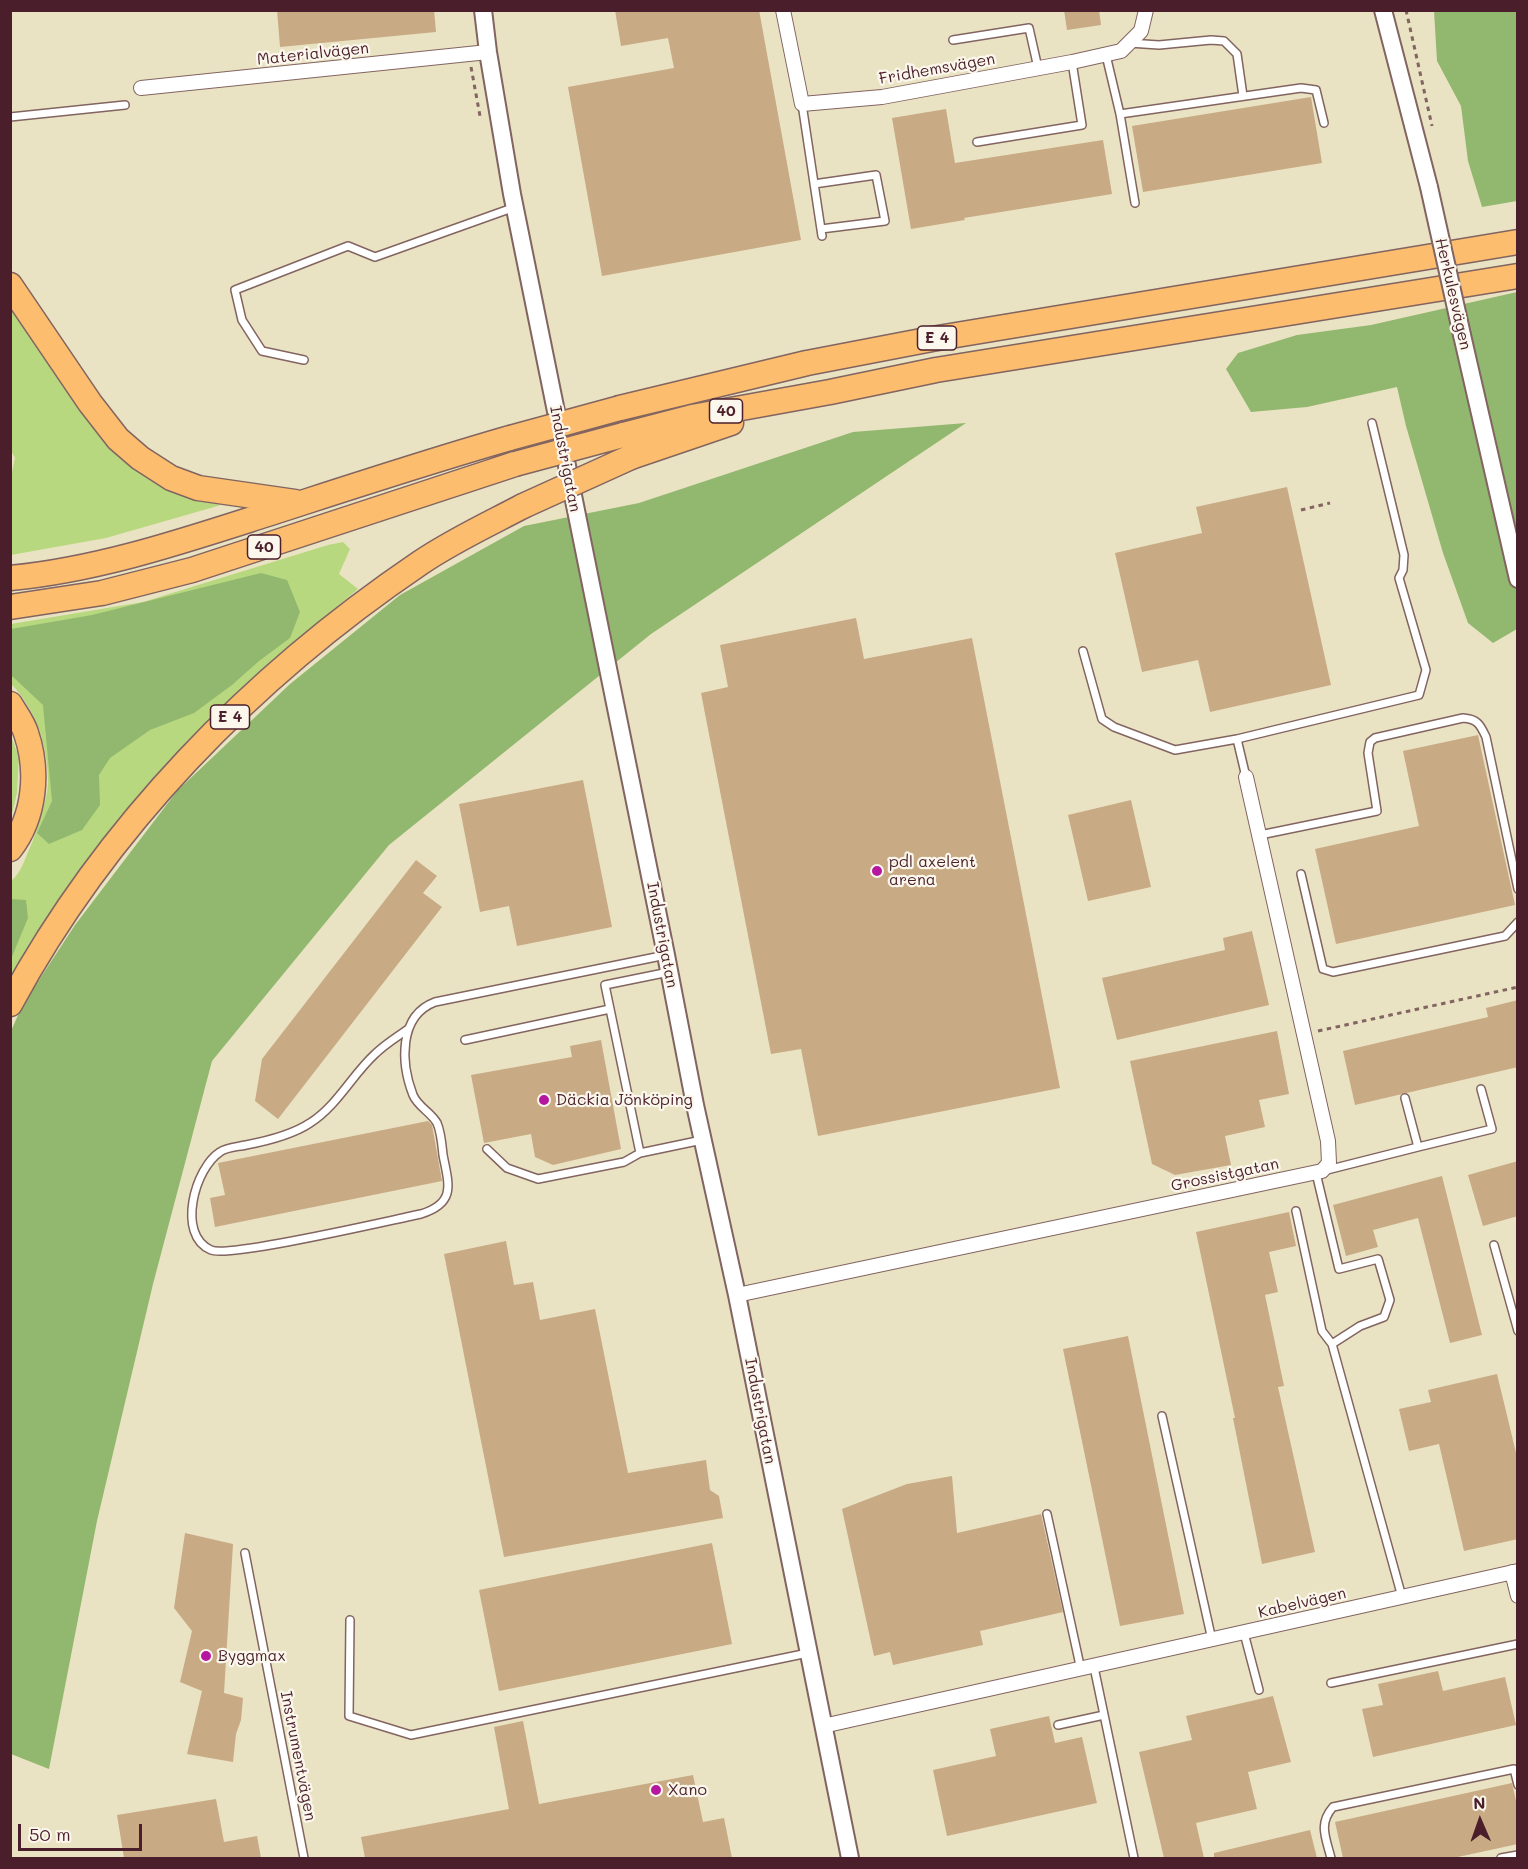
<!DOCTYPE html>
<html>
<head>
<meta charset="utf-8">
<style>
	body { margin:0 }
	#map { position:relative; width:1528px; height:1869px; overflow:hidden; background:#eae3c3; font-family:Mali,sans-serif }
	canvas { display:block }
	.frame { position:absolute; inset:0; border:12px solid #4a1f2b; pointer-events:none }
	.north { position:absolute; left:1450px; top:1791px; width:60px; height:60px; -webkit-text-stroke:4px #fbf7ec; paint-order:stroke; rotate:358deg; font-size:16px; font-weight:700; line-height:24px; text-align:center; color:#4a1f2b }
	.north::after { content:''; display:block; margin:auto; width:21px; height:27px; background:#4a1f2b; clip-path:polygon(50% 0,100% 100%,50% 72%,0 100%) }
	.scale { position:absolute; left:18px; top:1824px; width:124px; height:27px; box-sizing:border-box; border:3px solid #4a1f2b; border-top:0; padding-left:8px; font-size:18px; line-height:21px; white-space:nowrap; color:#4a1f2b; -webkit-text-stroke:4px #fbf7ec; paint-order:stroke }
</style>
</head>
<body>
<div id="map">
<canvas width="1528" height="1869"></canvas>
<div class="frame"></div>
<div class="north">N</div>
<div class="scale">50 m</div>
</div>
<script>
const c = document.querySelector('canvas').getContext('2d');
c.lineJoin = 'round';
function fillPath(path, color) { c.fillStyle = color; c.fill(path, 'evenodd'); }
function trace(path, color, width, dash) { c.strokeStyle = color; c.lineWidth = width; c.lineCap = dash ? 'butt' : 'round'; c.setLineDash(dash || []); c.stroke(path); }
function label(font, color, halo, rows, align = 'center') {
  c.font = font + ' Mali,sans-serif'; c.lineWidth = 4.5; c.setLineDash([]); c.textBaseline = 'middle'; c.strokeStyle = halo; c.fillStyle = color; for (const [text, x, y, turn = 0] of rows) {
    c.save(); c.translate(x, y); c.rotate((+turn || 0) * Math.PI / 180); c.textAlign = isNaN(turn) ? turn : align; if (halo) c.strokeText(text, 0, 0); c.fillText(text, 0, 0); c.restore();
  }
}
const green = new Path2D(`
	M 10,303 L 80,408 L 198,500 L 221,505 L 106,538 L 11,555 L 10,481 L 15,458 L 10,449 Z
	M 343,542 L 350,549 L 339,574 L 358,589 L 289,647 L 187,741 L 112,831 L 11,983 L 11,881 C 22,872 25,858 31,845 C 37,831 48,797 48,782 C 48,747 36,709 11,684 L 11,624 L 143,602 L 328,545 Z
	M 11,736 L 19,757 L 17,793 L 11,818 Z`);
const forest = new Path2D(`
	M 1434,11 L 1517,11 L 1517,201 L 1482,207 L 1468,161 L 1461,106 L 1437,61 Z
	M 1517,292 L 1517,629 L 1493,643 L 1468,623 L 1443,553 L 1406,426 L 1397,387 L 1307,407 L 1251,412 L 1226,369 L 1238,353 L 1297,335 L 1371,325 Z
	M 966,423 L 651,634 L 389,845 L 212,1061 L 153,1284 L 97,1521 L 49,1769 L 11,1754 L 11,1031 L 22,1006 L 75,925 L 177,791 L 290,684 L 400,595 L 524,526 L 639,503 L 853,432 Z
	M 261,573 L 287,580 L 300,612 L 290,638 L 259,661 L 232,685 L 194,713 L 150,730 L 110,758 L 99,775 L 100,805 L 82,830 L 49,844 L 37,833 L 52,801 L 43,705 L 11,675 L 11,629 L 92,615 Z
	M 11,899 L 26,900 L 28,918 L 11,959 Z`);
const building = new Path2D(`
	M 277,10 L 434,10 L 436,32 L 280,47 Z
	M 615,10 L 759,10 L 801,240 L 602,276 L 568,87 L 674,68 L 668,38 L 621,46 Z
	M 1064,10 L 1099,10 L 1101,25 L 1067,30 Z
	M 1311,97 L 1322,163 L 1143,192 L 1132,126 Z
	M 946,109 L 955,163 L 1103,140 L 1112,194 L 964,218 L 965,220 L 911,229 L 892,118 Z
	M 1287,487 L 1331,685 L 1210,712 L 1198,660 L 1142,672 L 1115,553 L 1202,533 L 1196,507 Z
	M 856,618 L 864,659 L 972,638 L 1060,1088 L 818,1136 L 801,1049 L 771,1054 L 701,693 L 728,687 L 720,645 Z
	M 1478,735 L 1515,905 L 1336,944 L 1315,849 L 1419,826 L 1403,751 Z
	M 583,780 L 612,927 L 517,946 L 509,906 L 480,912 L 459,804 Z
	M 1131,800 L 1151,887 L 1088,901 L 1068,815 Z
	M 416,860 L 437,876 L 423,893 L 442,907 L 278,1119 L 255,1101 L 262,1059 Z
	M 1252,931 L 1269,1005 L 1117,1040 L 1102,978 L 1225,950 L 1223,938 Z
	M 1518,1000 L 1518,1067 L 1355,1105 L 1343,1051 L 1488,1017 L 1486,1008 Z
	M 1277,1031 L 1289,1094 L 1259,1100 L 1265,1127 L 1225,1136 L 1231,1165 L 1175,1175 L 1152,1164 L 1130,1061 Z
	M 601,1040 L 621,1149 L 553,1165 L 535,1157 L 531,1134 L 484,1143 L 471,1075 L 572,1057 L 570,1046 Z
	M 428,1121 L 432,1125 L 442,1181 L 215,1227 L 210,1198 L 225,1195 L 218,1163 Z
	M 1518,1161 L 1518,1216 L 1483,1226 L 1468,1175 Z
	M 1442,1176 L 1482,1335 L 1450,1343 L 1418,1218 L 1373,1230 L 1378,1247 L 1346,1256 L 1333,1205 Z
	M 1289,1212 L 1296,1246 L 1269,1252 L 1278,1292 L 1265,1295 L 1284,1386 L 1278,1387 L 1315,1552 L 1262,1564 L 1233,1418 L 1235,1418 L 1196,1232 Z
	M 506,1241 L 514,1285 L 533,1282 L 540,1320 L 595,1309 L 628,1473 L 706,1460 L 710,1490 L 719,1496 L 723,1518 L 504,1557 L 444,1254 Z
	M 1128,1336 L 1184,1614 L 1120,1626 L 1063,1349 Z
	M 1497,1374 L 1518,1461 L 1518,1539 L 1464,1551 L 1439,1444 L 1409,1451 L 1399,1409 L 1431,1402 L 1428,1390 Z
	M 952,1476 L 957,1533 L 1041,1514 L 1063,1612 L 980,1631 L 983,1645 L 893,1665 L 890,1652 L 874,1656 L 842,1509 L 907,1484 Z
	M 185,1533 L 233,1544 L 224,1693 L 243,1698 L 241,1720 L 236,1734 L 233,1762 L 187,1754 L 202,1691 L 180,1682 L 192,1631 L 174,1608 Z
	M 712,1543 L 732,1644 L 499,1691 L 479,1590 Z
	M 1438,1671 L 1443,1691 L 1505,1677 L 1516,1725 L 1373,1757 L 1362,1709 L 1383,1705 L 1378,1684 Z
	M 1273,1696 L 1291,1762 L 1248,1772 L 1257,1809 L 1196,1823 L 1204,1858 L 1164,1858 L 1139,1752 L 1192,1740 L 1186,1716 Z
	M 1049,1716 L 1055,1743 L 1082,1737 L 1097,1803 L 947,1836 L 933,1770 L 996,1756 L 990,1729 Z
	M 523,1721 L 539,1804 L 693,1775 L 703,1822 L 724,1818 L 732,1858 L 365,1858 L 361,1837 L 509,1809 L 494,1727 Z
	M 1512,1783 L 1518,1810 L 1518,1844 L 1453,1858 L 1343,1858 L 1335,1822 Z
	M 216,1799 L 224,1842 L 257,1836 L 261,1858 L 124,1858 L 117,1815 Z
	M 1310,1830 L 1317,1858 L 1214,1858 L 1214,1853 Z`);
const path = new Path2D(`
	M 1406,10 L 1432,126
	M 471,67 L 480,116
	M 1301,510 L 1330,503
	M 1318,1031 L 1518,987`);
const service = new Path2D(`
	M 953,40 L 1029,28 L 1038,68
	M 1129,43 L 1159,45 L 1211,40 L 1224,41 L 1237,54 L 1243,96
	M 1106,55 L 1120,114 L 1301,88 L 1316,90 L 1324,123
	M 802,104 L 822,236
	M 1120,114 L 1135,203
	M 10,117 L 125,105
	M 977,142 L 1082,125 L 1072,62
	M 814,184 L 876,175 L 885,221 L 821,229
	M 304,360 L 262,351 L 242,320 L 235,290 L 348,246 L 375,257 L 515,207
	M 1083,651 L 1102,719 L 1114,727 L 1175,750 L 1237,739
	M 1246,777 L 1237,739 L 1419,695 L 1426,670 L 1399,578 L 1403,570 L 1404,555 L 1372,423
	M 1260,835 L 1377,811 L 1368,753 L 1370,742 L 1375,738 L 1463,718 C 1477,719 1480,724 1486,737 L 1518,889
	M 1301,874 L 1323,969 L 1333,972 L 1505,936 L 1518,922
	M 669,972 L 605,985 L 640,1153 L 702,1140
	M 408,1029 C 397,1037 385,1044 375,1054 C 352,1075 337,1106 310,1123 C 292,1135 267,1141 246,1145 C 237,1147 227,1147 220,1152 C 195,1168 176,1235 211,1250 C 229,1258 391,1220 421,1214 C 456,1203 449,1185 443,1155 C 442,1145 441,1132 437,1123 C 431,1112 418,1107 413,1095 C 401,1064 398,1016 435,1002 L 666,955
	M 465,1040 L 610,1009
	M 1418,1147 L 1492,1129 L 1481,1089
	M 487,1149 L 507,1168 L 538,1179 L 624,1162 L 640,1153
	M 1327,1170 L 1418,1147 L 1405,1098
	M 1316,1173 L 1339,1269 L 1378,1259 L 1390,1300 L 1384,1317 L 1360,1326 L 1332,1344 L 1402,1597
	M 1296,1211 L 1322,1331 L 1332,1344
	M 1494,1245 L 1518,1331
	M 1162,1416 L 1212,1640
	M 1047,1514 L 1081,1670
	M 245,1553 L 304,1858
	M 350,1620 L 349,1716 L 411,1735 L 808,1653
	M 1244,1633 L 1259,1690
	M 1094,1667 L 1134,1858
	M 1331,1683 L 1518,1644
	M 1058,1725 L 1104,1715
	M 1331,1858 C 1326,1838 1318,1824 1333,1807 L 1514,1769 L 1518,1785
	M 1501,1858 L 1518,1855`);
const minor = new Path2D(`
	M 783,10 L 802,104 L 882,97 L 1072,62 L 1121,51 L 1141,31 L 1146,10
	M 141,88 L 488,52
	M 737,1295 L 1322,1171 L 1329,1163 L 1328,1141 L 1246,777
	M 1512,1572 L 1518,1596
	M 823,1726 L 1518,1571`);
const tertiary = new Path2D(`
	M 483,10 L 488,52 L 512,194 L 666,955 L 695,1105 L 737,1295 L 850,1858
	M 1383,10 L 1429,187
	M 1462,335 L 1518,579`);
const motorway = new Path2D(`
	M 10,285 L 90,403 L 118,439 L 140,458 L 171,478 L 198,488 L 295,502
	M 620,408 L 807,363 L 932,339 L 1518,242
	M 623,435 L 692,417 L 830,392 L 936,370 L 1518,276
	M 631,457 L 731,423
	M 10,578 C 95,570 177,543 258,517 C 342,490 426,462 510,438
	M 10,607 L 102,593 L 192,570 L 515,464
	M 10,704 C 16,714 23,723 26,733 C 39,771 35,817 10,849
	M 10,1004 C 106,826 253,676 420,563 C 452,541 489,524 523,506`);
const tertiaryBridge = new Path2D(`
	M 1429,187 L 1462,335`);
const motorwayBridge = new Path2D(`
	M 510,438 L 620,408
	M 515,464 L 623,435
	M 523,506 L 631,457`);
const markers = [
	[877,871,6,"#b5179e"],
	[544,1100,6,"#b5179e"],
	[206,1656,6,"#b5179e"],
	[656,1790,6,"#b5179e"]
];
const shields = [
	[937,338,39],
	[726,411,33],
	[264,547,33],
	[230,717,39]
];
const shieldNames = [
	["E 4",937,338],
	["40",726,411],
	["40",264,547],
	["E 4",230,717]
];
const streetNames = [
	["Materialvägen",313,54,-6],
	["Fridhemsvägen",937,69,-10],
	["Herkulesvägen",1453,294,77],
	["Industrigatan",565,459,79],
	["Industrigatan",662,935,79],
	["Grossistgatan",1225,1175,-12],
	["Industrigatan",760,1411,79],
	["Kabelvägen",1302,1603,-13],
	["Instrumentvägen",298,1756,79]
];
const poiNames = [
	["pdl axelent",889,862],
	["arena",889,880],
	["Däckia Jönköping",556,1100],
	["Byggmax",218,1656],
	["Xano",668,1790]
];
fillPath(green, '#b7d87f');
fillPath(forest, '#91b86e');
fillPath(building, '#c8aa84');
trace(service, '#826460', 10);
trace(minor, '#826460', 16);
trace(tertiary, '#826460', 20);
trace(motorway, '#826460', 27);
trace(path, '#826460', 3, [4.5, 4.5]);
trace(service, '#fff', 7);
trace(minor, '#fff', 14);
trace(tertiary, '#fff', 16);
trace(motorway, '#fcbd6e', 24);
trace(tertiaryBridge, '#826460', 20, []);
trace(motorwayBridge, '#826460', 27, []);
trace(tertiaryBridge, '#fff', 16);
trace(motorwayBridge, '#fcbd6e', 24);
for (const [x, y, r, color] of markers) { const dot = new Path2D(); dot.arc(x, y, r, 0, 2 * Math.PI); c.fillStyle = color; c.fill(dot); trace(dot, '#fbf7ec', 2); }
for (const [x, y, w] of shields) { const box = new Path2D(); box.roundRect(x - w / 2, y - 12, w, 24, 4.5); c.fillStyle = '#fbf7ec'; c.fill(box); trace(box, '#4a1f2b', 1.5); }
label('bold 15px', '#4a1f2b', null, shieldNames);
label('16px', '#4a1f2b', '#fbf7ec', streetNames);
label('16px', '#4a1f2b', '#fbf7ec', poiNames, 'left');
</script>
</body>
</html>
